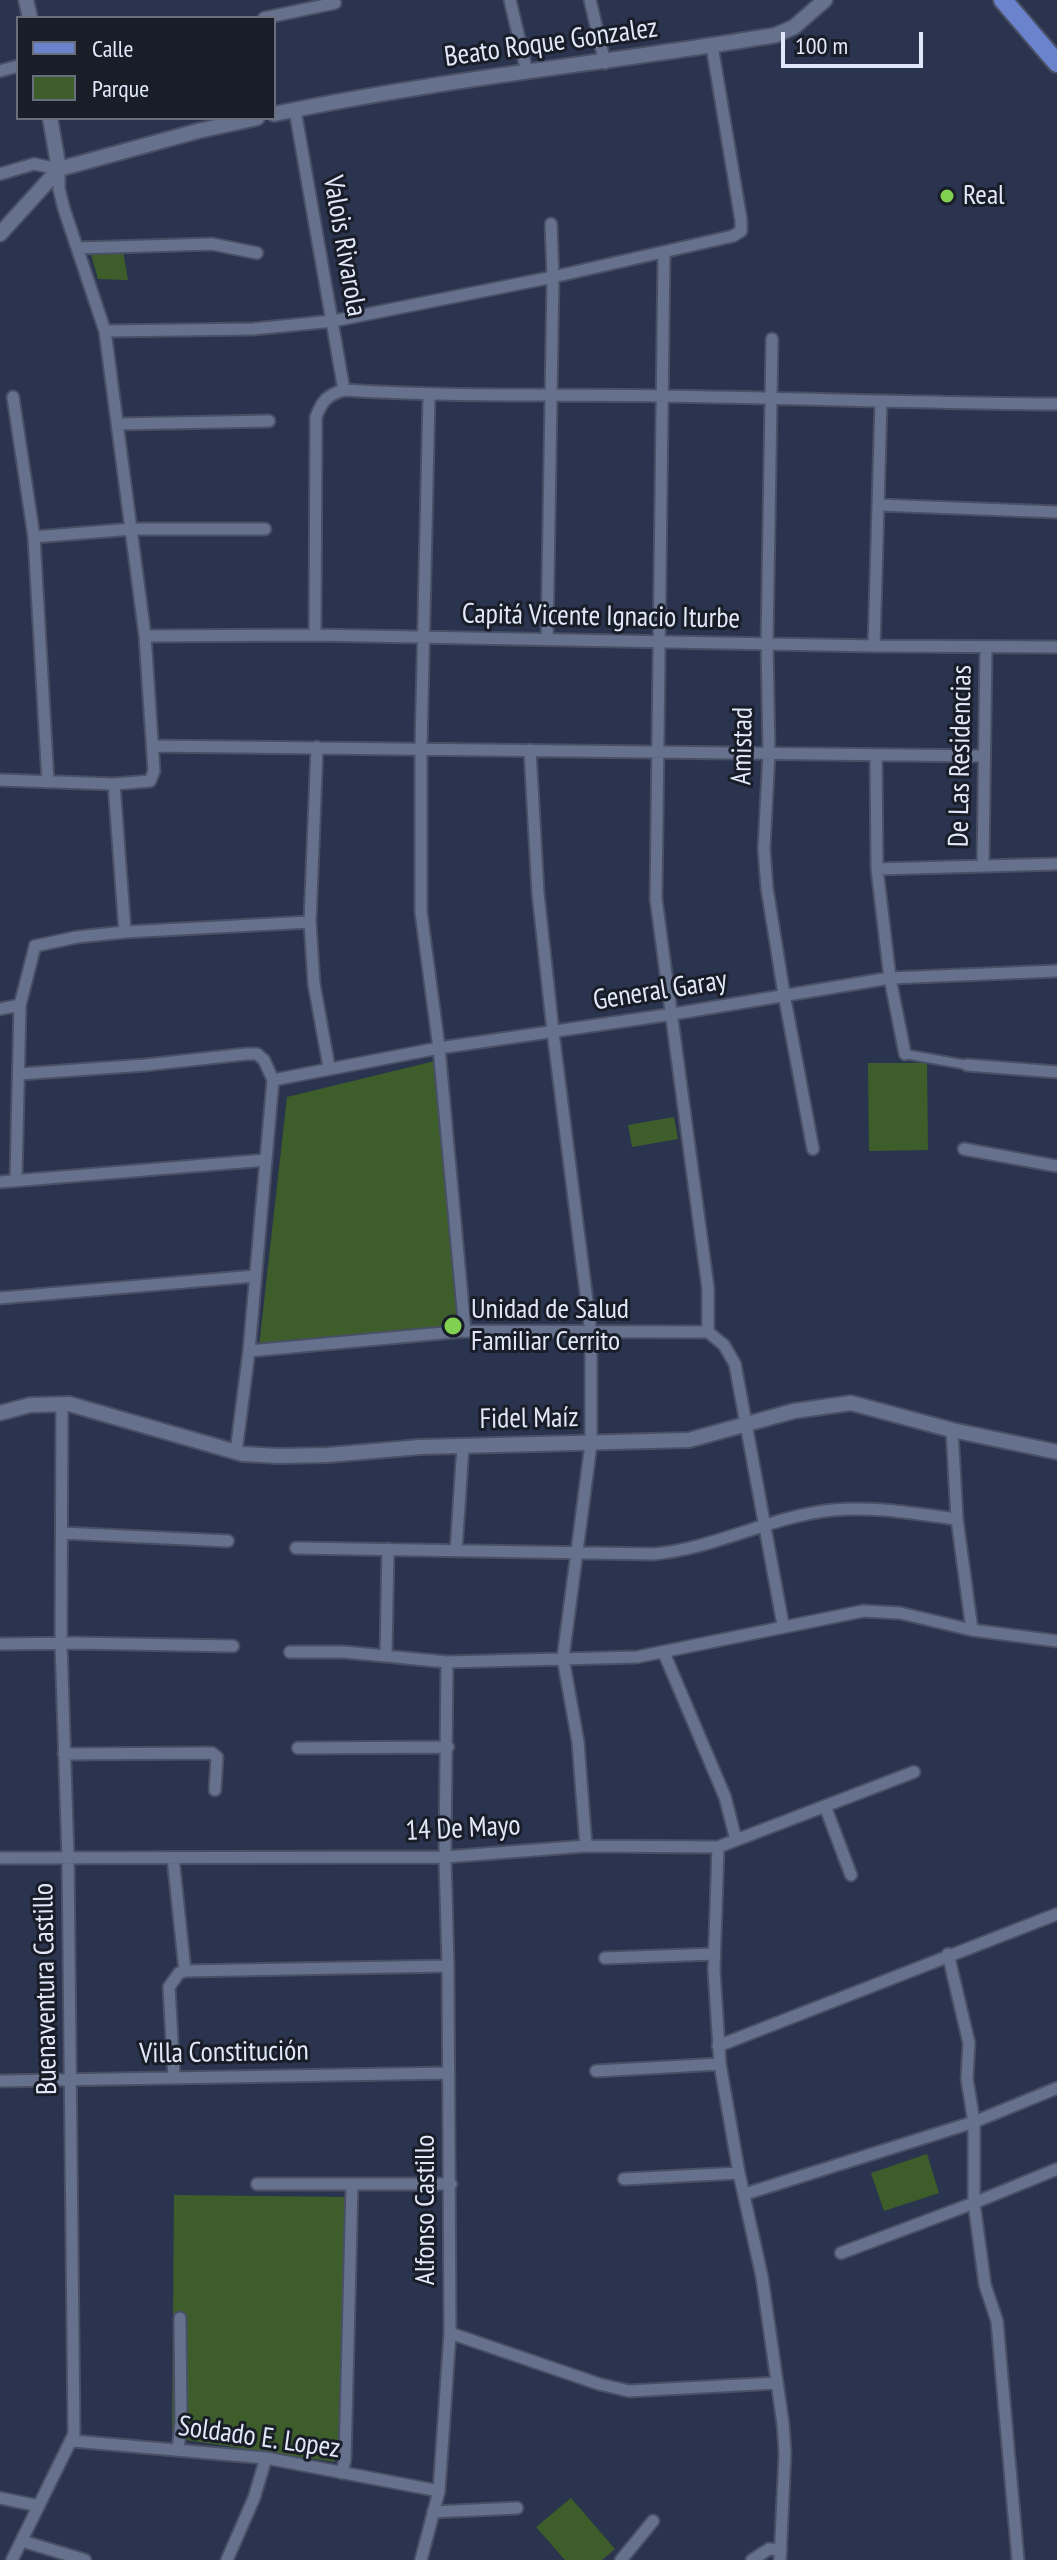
<!DOCTYPE html>
<html>
<head>
<meta charset="utf-8">
<style>
	body { margin:0 }
	#map { position:relative; width:1057px; height:2560px; overflow:hidden; background:#2b344e; font-family:"PT Sans Narrow",sans-serif }
	canvas { display:block }
	.legend { position:absolute; left:16px; top:16px; width:260px; height:104px; box-sizing:border-box; background:#181d28; border:2px solid #686e7c; margin:0; padding:10px 14px; list-style:none; font-size:24px; color:#e1e8f9 }
	.legend li { display:flex; align-items:center; gap:16px; height:40px }
	.legend b { width:40px; border:2px solid #686e7c }
	.scale { position:absolute; left:781px; top:32px; width:142px; height:36px; box-sizing:border-box; border:4px solid #e1e8f9; border-top:0; padding-left:10px; font-size:24px; line-height:28px; white-space:nowrap; color:#e1e8f9; -webkit-text-stroke:6px #181d28; paint-order:stroke }
</style>
</head>
<body>
<div id="map">
<canvas width="1057" height="2560"></canvas>
<ul class="legend">
<li><b style="height:10px;background:#6b83cc"></b>Calle</li>
<li><b style="height:22px;background:#3d5e2a"></b>Parque</li>
</ul>
<div class="scale">100 m</div>
</div>
<script>
const c = document.querySelector('canvas').getContext('2d');
c.lineJoin = 'round';
function fillPath(path, color) { c.fillStyle = color; c.fill(path, 'evenodd'); }
function trace(path, color, width, dash) { c.strokeStyle = color; c.lineWidth = width; c.lineCap = dash ? 'butt' : 'round'; c.setLineDash(dash || []); c.stroke(path); }
function label(font, color, halo, rows, align = 'center') {
  c.font = font + ' "PT Sans Narrow",sans-serif'; c.lineWidth = 6; c.setLineDash([]); c.textBaseline = 'middle'; c.strokeStyle = halo; c.fillStyle = color; for (const [text, x, y, turn = 0] of rows) {
    c.save(); c.translate(x, y); c.rotate((+turn || 0) * Math.PI / 180); c.textAlign = isNaN(turn) ? turn : align; if (halo) c.strokeText(text, 0, 0); c.fillText(text, 0, 0); c.restore();
  }
}
const green = new Path2D(`
	M 90,251 L 123,251 L 128,280 L 98,279 Z
	M 435,1061 L 461,1328 L 259,1346 L 287,1097 Z
	M 868,1063 L 927,1063 L 928,1150 L 869,1151 Z
	M 674,1117 L 678,1139 L 632,1147 L 628,1125 Z
	M 927,2154 L 939,2193 L 884,2211 L 871,2173 Z
	M 174,2195 L 347,2197 L 342,2418 L 335,2462 L 172,2438 Z
	M 571,2498 L 615,2549 L 602,2560 L 565,2560 L 536,2527 Z`);
const pedestrian = new Path2D(`
	M 905,1054 L 967,1065`);
const minor = new Path2D(`
	M 510,0 L 527,72
	M 590,0 L 605,63
	M 264,18 L 335,3
	M 0,71 L 18,66
	M 295,110 L 344,390
	M 0,174 L 34,164 L 59,169 L 59,189 L 64,209 L 105,331 L 145,636 L 154,771 L 150,781 L 114,784 L 0,780
	M 78,248 L 212,244 L 257,253
	M 664,252 L 656,899 L 708,1288 L 708,1332
	M 105,331 L 253,329 L 333,321 L 553,277 L 733,236 L 741,231 L 741,220 L 712,46
	M 772,339 L 767,644 L 769,752 L 764,849 L 767,888 L 784,994 L 813,1149
	M 429,396 L 421,748 L 421,912 L 439,1048 L 465,1331 L 708,1332 L 724,1345 L 735,1364 L 783,1625
	M 13,397 L 34,537 L 48,782
	M 119,424 L 269,421
	M 879,505 L 1057,512
	M 34,537 L 132,529 L 265,529
	M 315,635 L 316,417 C 322,401 327,395 344,390 C 449,397 555,394 661,396 C 793,398 925,403 1057,404
	M 145,636 L 315,635 L 874,646 L 1057,647
	M 547,640 L 553,277 L 551,224
	M 874,646 L 881,402
	M 152,746 L 984,756
	M 317,747 L 310,922 L 314,984 L 329,1067
	M 530,750 L 538,893 L 553,1032 L 591,1333 L 591,1444 L 563,1658 L 578,1742 L 586,1846
	M 876,755 L 877,869 L 890,978 L 905,1054
	M 114,784 L 125,932
	M 983,866 L 986,647
	M 877,869 L 1057,864
	M 0,1009 L 20,1005
	M 967,1065 L 1057,1072
	M 20,1074 L 145,1065 L 246,1054 L 257,1054 L 264,1060 L 273,1080 L 249,1351 L 236,1452
	M 273,1080 L 439,1048 L 673,1014 L 890,978 L 1057,971
	M 964,1149 L 1057,1166
	M 16,1179 L 20,1005 L 35,946 L 77,937 L 125,932 L 310,922
	M 0,1182 L 266,1160
	M 0,1298 L 255,1276
	M 249,1351 L 465,1331
	M 952,1430 L 957,1519 L 972,1630
	M 62,1533 L 228,1541
	M 296,1548 L 653,1554 C 714,1549 771,1516 833,1510 C 875,1506 916,1514 957,1519
	M 456,1551 L 463,1446
	M 0,1644 L 76,1643 L 233,1646
	M 290,1652 L 344,1652 L 447,1662 L 637,1657 L 863,1611 L 900,1613 L 972,1630 L 1057,1641
	M 664,1653 L 725,1797 L 736,1840
	M 386,1655 L 388,1549
	M 298,1748 L 448,1747
	M 64,1754 L 212,1753 L 217,1757 L 215,1790
	M 825,1806 L 851,1875
	M 718,1847 L 714,1970 L 720,2064 L 739,2173 L 762,2277 L 783,2424 L 785,2453 L 780,2560
	M 0,1858 L 445,1857 L 586,1846 L 718,1847 L 914,1772
	M 173,1858 L 185,1971 L 179,1973 L 169,1987 L 174,2077
	M 948,1954 L 969,2043 L 967,2079 L 974,2122 L 974,2203 L 985,2285 L 997,2321 L 1018,2560
	M 605,1958 L 714,1954
	M 185,1971 L 448,1966
	M 718,2046 L 1057,1914
	M 596,2071 L 720,2064
	M 0,2081 L 449,2073
	M 624,2179 L 739,2173
	M 257,2184 L 451,2184
	M 745,2194 L 974,2122 L 1057,2088
	M 841,2253 L 974,2203 L 1057,2169
	M 450,2333 L 599,2384 L 629,2391 L 777,2383
	M 73,2441 L 266,2458 L 439,2491
	M 178,2450 L 181,2421 L 180,2318
	M 342,2473 L 345,2459 L 352,2185
	M 0,2498 L 39,2506
	M 433,2512 L 517,2508
	M 22,2541 L 85,2560
	M 12,2560 L 74,2434 L 68,1857 L 61,1643 L 62,1403
	M 227,2560 L 254,2498 L 266,2458
	M 421,2560 L 439,2491 L 450,2333 L 448,1966 L 445,1857 L 447,1662
	M 621,2560 L 653,2521
	M 752,2560 L 769,2549 L 781,2550`);
const tertiary = new Path2D(`
	M 26,0 L 30,18
	M 274,114 C 440,79 609,63 776,35 L 794,27 L 825,0
	M 50,118 L 59,169
	M 0,234 L 59,169 L 198,131 L 257,118
	M 0,1413 L 30,1405 L 69,1404 L 243,1454 L 278,1456 L 328,1455 L 420,1447 L 689,1440 L 794,1411 L 851,1403 L 952,1430 L 1057,1452`);
const primary = new Path2D(`
	M 1003,0 L 1057,63`);
const markers = [
	[947,196,8,"#81d050"],
	[453,1326,10,"#81d050"]
];
const streetNames = [
	["Beato Roque Gonzalez",551,43,-8],
	["Valois Rivarola",344,246,80],
	["Capitá Vicente Ignacio Iturbe",601,617,1],
	["Amistad",743,746,-89],
	["De Las Residencias",961,756,-89],
	["General Garay",660,991,-9],
	["Fidel Maíz",529,1419,-1],
	["14 De Mayo",463,1829,-3],
	["Buenaventura Castillo",46,1989,-91],
	["Villa Constitución",224,2053,-1],
	["Alfonso Castillo",426,2210,-90],
	["Soldado E. Lopez",259,2438,8]
];
const poiNames = [
	["Real",963,196],
	["Unidad de Salud",471,1310],
	["Familiar Cerrito",471,1342]
];
fillPath(green, '#3d5e2a');
trace(pedestrian, '#495066', 12);
trace(minor, '#495066', 15);
trace(tertiary, '#495066', 18);
trace(primary, '#495066', 22);
trace(pedestrian, '#66718e', 8);
trace(minor, '#66718e', 11);
trace(tertiary, '#66718e', 14);
trace(primary, '#6b83cc', 18);
for (const [x, y, r, color] of markers) { const dot = new Path2D(); dot.arc(x, y, r, 0, 2 * Math.PI); c.fillStyle = color; c.fill(dot); trace(dot, '#181d28', 3); }
label('28px', '#e1e8f9', '#181d28', streetNames);
label('28px', '#e1e8f9', '#181d28', poiNames, 'left');
</script>
</body>
</html>
